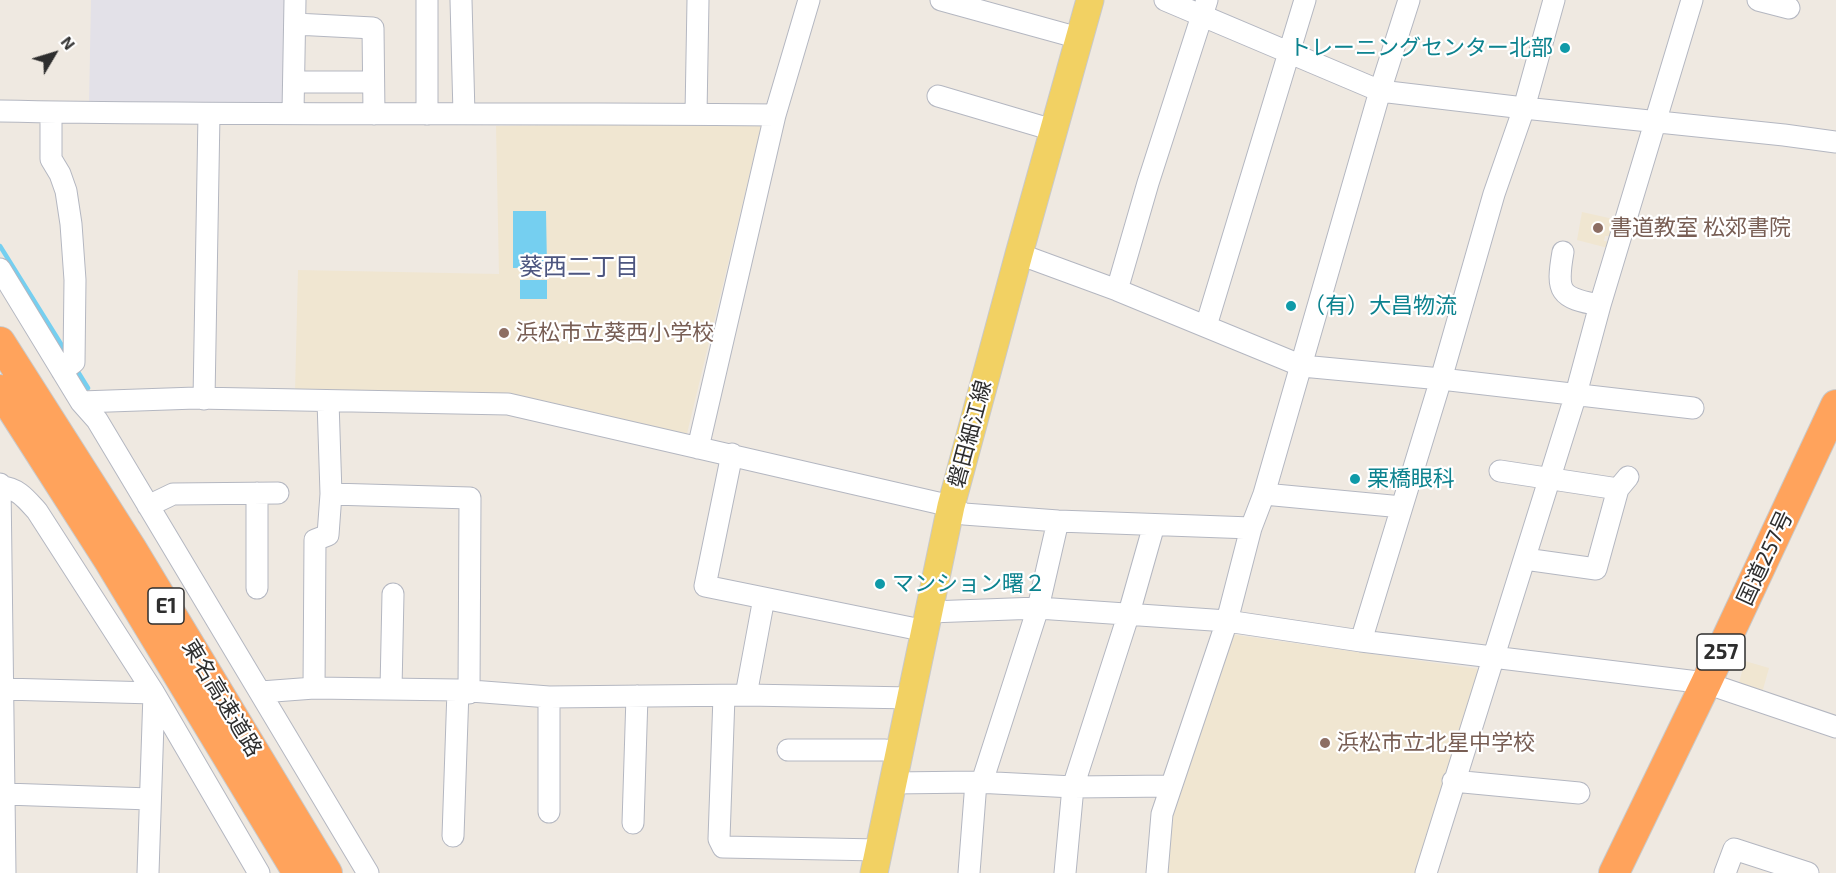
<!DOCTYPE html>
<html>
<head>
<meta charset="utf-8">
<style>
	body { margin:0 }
	#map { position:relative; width:1836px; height:873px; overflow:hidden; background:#efe9e1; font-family:"Exo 2",sans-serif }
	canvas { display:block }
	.north { position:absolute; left:24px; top:24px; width:60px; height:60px; -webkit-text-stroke:4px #fff; paint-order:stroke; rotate:52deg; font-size:16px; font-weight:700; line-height:24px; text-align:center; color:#2e2e2e }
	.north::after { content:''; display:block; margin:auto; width:21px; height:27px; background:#2e2e2e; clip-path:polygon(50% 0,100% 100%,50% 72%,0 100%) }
</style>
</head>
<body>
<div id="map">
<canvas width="1836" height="873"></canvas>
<div class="north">N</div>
</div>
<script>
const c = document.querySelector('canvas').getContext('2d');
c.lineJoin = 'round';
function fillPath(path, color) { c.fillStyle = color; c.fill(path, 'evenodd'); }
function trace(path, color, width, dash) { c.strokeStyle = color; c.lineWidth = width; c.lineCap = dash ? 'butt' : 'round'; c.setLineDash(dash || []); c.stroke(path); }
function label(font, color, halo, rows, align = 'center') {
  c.font = font + ' "Exo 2","Noto Sans JP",sans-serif'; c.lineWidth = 4.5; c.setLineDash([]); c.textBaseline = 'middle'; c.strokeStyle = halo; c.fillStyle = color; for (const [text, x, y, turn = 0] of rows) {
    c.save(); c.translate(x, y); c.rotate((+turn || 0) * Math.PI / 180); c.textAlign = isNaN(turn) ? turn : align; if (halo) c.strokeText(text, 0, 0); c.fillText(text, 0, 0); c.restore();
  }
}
const industrial = new Path2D(`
	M 91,0 L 289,0 L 288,100 L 281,107 L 89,104 Z`);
const education = new Path2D(`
	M 762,123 L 684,446 L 494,397 L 295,392 L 298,270 L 499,274 L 496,126 Z
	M 1582,212 L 1618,220 L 1615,236 L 1605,236 L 1604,241 L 1609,242 L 1608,248 L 1577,240 Z
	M 1229,634 L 1479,669 L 1420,873 L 1163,873 L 1167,817 Z
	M 1745,661 L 1769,668 L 1762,693 L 1738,686 Z`);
const water = new Path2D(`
	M 513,211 L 546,211 L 547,267 L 513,268 Z
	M 520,280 L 547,280 L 547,299 L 520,299 Z`);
const stream = new Path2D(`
	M 0,246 L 66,352
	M 75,367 L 88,388`);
const minor = new Path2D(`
	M 427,0 L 427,114
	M 461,0 L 464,114
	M 941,0 L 1079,38
	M 1165,0 L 1380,91 L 1524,108 L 1784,135 L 1836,142
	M 1758,0 L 1789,8
	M 295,24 L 373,28 L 374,114
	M 294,82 L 373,82
	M 938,96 L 1053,130
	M 0,111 C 258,116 517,112 775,115
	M 51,112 L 51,159 L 60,174 L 66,191 L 71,224 L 75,280 L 74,362 L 62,371
	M 293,112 L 295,0
	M 696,114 L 698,0
	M 1563,252 C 1556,292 1559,298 1600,305
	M 1019,254 L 1117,290 L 1302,366 L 1441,379 L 1693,408
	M 0,269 L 81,402 L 97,420 L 368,873
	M 1117,290 L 1148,183 L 1207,0
	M 1206,326 L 1305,0
	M 204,399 L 209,114
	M 81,402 L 196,398 L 508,404 L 951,506 L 964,514 L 1058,521 L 1251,528
	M 698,448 L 775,115 L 809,0
	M 732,454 L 705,586 L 764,598 L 746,695
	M 1500,471 L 1618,489 L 1628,477
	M 0,484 L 5,873
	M 1,487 C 18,488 26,499 37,511 L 154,693 L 259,873
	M 257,493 L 257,588
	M 331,494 L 470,498 L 469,693
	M 1264,494 L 1402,507
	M 148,506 L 173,494 L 278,493
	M 1525,559 L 1596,569 L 1618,489
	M 764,598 L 926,631
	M 930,612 L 1038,608 L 1227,621 L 1361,641 L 1706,683 L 1836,727
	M 1361,641 L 1441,379 L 1494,194 L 1524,108 L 1554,0
	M 314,688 L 315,540 L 328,535 L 331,494 L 328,401
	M 3,689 L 154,693 L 148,873
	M 391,689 L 393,594
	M 261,692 L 314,688 L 458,690 L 549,697 L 746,695 L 912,698
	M 724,696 L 719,839 L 723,847 L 879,850
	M 788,750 L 885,750 L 899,753
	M 1453,781 L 1579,793
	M 982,782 L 1038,608 L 1058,521
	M 893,783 L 976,782 L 1073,787 L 1171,786
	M 5,794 L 150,799
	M 549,812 L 549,697
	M 633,823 L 637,696
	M 453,836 L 458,690
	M 969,873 L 976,782
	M 1065,873 L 1073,787 L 1129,613 L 1154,525
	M 1157,873 L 1162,814 L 1227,621 L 1251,528 L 1264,494 L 1380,91 L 1409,0
	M 1426,873 L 1576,394 L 1600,305 L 1692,0
	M 1725,873 L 1734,849 L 1808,873`);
const major = new Path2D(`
	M 874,873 L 951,506 L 1019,254 L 1090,0`);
const highway = new Path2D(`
	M 0,342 L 131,548 L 327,873
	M 0,390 L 110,562 L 298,873
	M 1614,873 L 1706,683 L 1836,405`);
const markers = [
	[1565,48,6,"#0f9aa8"],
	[1598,228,6,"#8d6e63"],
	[1291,306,6,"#0f9aa8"],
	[504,333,6,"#8d6e63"],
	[1355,479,6,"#0f9aa8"],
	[880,584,6,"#0f9aa8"],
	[1325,743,6,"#8d6e63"]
];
const shields = [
	[166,606,36],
	[1721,652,48]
];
const shieldNames = [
	["E1",166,606],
	["257",1721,652]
];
const cultureNames = [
	["トレーニングセンター北部",1553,48,"right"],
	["（有）大昌物流",1303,306],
	["栗橋眼科",1367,479],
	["マンション曙２",892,584]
];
const educationNames = [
	["書道教室 松郊書院",1610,228],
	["浜松市立葵西小学校",516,333],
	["浜松市立北星中学校",1337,743]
];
const streetNames = [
	["磐田細江線",970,434,-75],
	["国道257号",1765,558,-65],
	["東名高速道路",222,698,59]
];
const neighbourhoodNames = [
	["葵西二丁目",579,267]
];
fillPath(industrial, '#e3e1e8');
fillPath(education, '#f0e6d1');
fillPath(water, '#75cff0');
trace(stream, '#75cff0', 4.5);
trace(minor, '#b4b7c1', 23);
trace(major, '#c9c9c9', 29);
trace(highway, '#c9c9c9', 32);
trace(minor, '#fff', 21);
trace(major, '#f2d163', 27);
trace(highway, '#ffa35c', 30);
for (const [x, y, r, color] of markers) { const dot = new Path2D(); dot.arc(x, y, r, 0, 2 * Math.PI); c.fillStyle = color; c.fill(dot); trace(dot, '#fff', 2); }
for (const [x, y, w] of shields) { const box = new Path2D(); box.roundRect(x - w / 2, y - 18, w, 36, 4.5); c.fillStyle = '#fff'; c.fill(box); trace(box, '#2e2e2e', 1.5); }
label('bold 21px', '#2e2e2e', null, shieldNames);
label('22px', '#0d838f', '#fff', cultureNames, 'left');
label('22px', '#785e54', '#fff', educationNames, 'left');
label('22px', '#2e2e2e', '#fff', streetNames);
label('24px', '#4d5680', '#fff', neighbourhoodNames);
</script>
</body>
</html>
